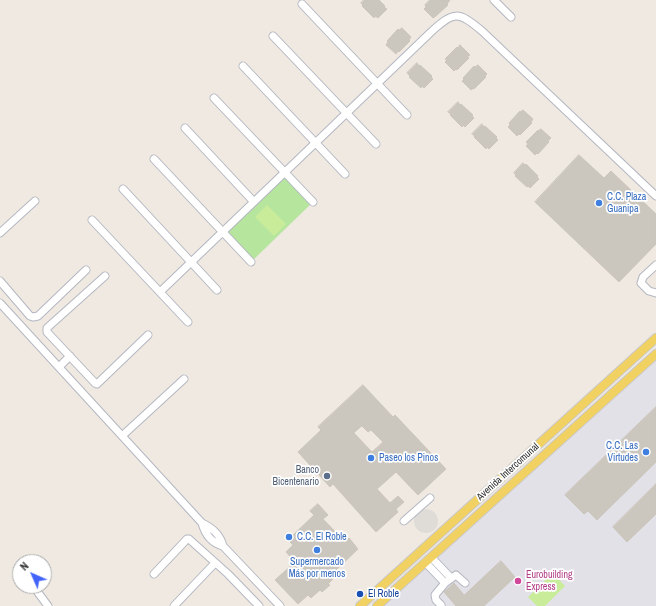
<!DOCTYPE html>
<html>
<head>
<meta charset="utf-8">
<style>
	body { margin:0 }
	#map { position:relative; width:656px; height:606px; overflow:hidden; background:#efe9e1; font-family:"Archivo Narrow",sans-serif }
	canvas { display:block }
	.north { position:absolute; left:12px; top:554px; width:40px; height:40px; box-sizing:border-box; background:#fff; border:1px solid #ababab; border-radius:50%; rotate:315deg; font-size:11px; font-weight:700; line-height:16px; text-align:center; color:#2e2e2e }
	.north::after { content:''; display:block; margin:auto; width:14px; height:18px; background:#4264fb; clip-path:polygon(50% 0,100% 100%,50% 72%,0 100%) }
</style>
</head>
<body>
<div id="map">
<canvas width="656" height="606"></canvas>
<div class="north">N</div>
</div>
<script>
const c = document.querySelector('canvas').getContext('2d');
c.lineJoin = 'round';
function fillPath(path, color) { c.fillStyle = color; c.fill(path, 'evenodd'); }
function trace(path, color, width, dash) { c.strokeStyle = color; c.lineWidth = width; c.lineCap = dash ? 'butt' : 'round'; c.setLineDash(dash || []); c.stroke(path); }
function label(font, color, halo, rows, align = 'center') {
  c.font = font + ' "Archivo Narrow",sans-serif'; c.lineWidth = 3.5; c.setLineDash([]); c.textBaseline = 'middle'; c.strokeStyle = halo; c.fillStyle = color; for (const [text, x, y, turn = 0] of rows) {
    c.save(); c.translate(x, y); c.rotate((+turn || 0) * Math.PI / 180); c.textAlign = isNaN(turn) ? turn : align; if (halo) c.strokeText(text, 0, 0); c.fillText(text, 0, 0); c.restore();
  }
}
const industrial = new Path2D(`
	M 656,347 L 656,606 L 382,606 L 375,602 Z`);
const green = new Path2D(`
	M 285,172 L 313,202 L 251,262 L 222,232 Z`);
const pitch = new Path2D(`
	M 267,205 L 286,224 L 274,236 L 255,217 Z
	M 553,573 L 565,586 L 545,606 L 537,606 L 528,597 Z`);
const plaza = new Path2D(`
	M414 521a12 12 0 1 1 24 0a12 12 0 1 1-24 0Z`);
const building = new Path2D(`
	M 364,0 L 379,0 L 385,6 L 384,7 L 387,9 L 378,18 L 375,16 L 374,18 L 362,6 L 363,5 L 361,3 Z
	M 430,0 L 450,0 L 447,4 L 448,5 L 436,16 L 433,18 L 424,9 L 426,7 L 425,5 Z
	M 402,28 L 411,37 L 409,40 L 410,41 L 399,52 L 398,51 L 396,54 L 386,45 L 388,42 L 387,41 L 398,29 L 399,30 Z
	M 460,45 L 470,55 L 467,57 L 469,58 L 457,70 L 456,69 L 454,71 L 445,62 L 447,60 L 445,59 L 457,47 L 458,48 Z
	M 417,63 L 419,66 L 420,65 L 432,76 L 431,77 L 433,79 L 424,88 L 422,86 L 421,88 L 409,77 L 410,76 L 407,73 Z
	M 478,65 L 487,74 L 485,76 L 486,77 L 474,89 L 474,88 L 471,90 L 462,81 L 464,79 L 463,78 L 474,66 L 475,67 Z
	M 458,102 L 460,105 L 461,104 L 473,115 L 472,116 L 474,118 L 465,127 L 463,125 L 462,127 L 450,115 L 451,114 L 448,112 Z
	M 523,110 L 533,119 L 531,122 L 532,123 L 520,135 L 519,134 L 517,136 L 508,127 L 510,125 L 509,123 L 520,111 L 521,112 Z
	M 482,124 L 484,127 L 485,126 L 497,137 L 496,138 L 498,140 L 489,149 L 487,147 L 486,149 L 474,137 L 475,136 L 472,134 Z
	M 541,129 L 551,138 L 548,141 L 549,142 L 538,154 L 537,153 L 535,155 L 526,146 L 528,144 L 526,142 L 538,130 L 538,131 Z
	M 579,155 L 604,178 L 611,171 L 656,214 L 656,244 L 619,282 L 535,202 Z
	M 523,163 L 525,165 L 526,164 L 538,176 L 537,177 L 539,179 L 530,188 L 528,186 L 527,187 L 515,176 L 516,175 L 514,173 Z
	M 363,385 L 393,417 L 395,415 L 446,469 L 418,495 L 396,472 L 377,489 L 390,503 L 398,496 L 404,502 L 396,509 L 398,512 L 376,532 L 333,484 L 330,487 L 298,452 L 321,430 L 318,427 ZM 362,426 L 368,432 L 371,430 L 383,442 L 372,452 L 354,433 Z
	M 656,407 L 656,462 L 597,520 L 588,511 L 584,514 L 565,495 Z
	M 656,484 L 656,514 L 627,542 L 613,527 Z
	M 318,504 L 328,515 L 323,519 L 345,542 L 349,538 L 358,549 L 334,572 L 337,575 L 328,584 L 330,585 L 322,592 L 320,590 L 311,598 L 308,595 L 298,604 L 275,580 L 295,562 L 286,552 L 293,545 L 288,540 L 314,515 L 310,511 Z
	M 501,561 L 515,577 L 484,606 L 456,606 L 444,592 L 454,583 L 464,595 Z`);
const minor = new Path2D(`
	M 494,0 L 511,17
	M 302,4 L 407,115
	M 273,36 L 376,144
	M 243,66 L 345,174
	M 214,98 L 313,202
	M 185,128 L 254,202
	M 154,159 L 251,262
	M 123,189 L 217,290
	M 92,220 L 188,322
	M 0,233 L 35,201
	M 656,265 L 643,277 L 641,283 L 649,291 L 656,293
	M 105,276 L 47,328 L 47,332 L 95,383 L 97,384 L 148,335
	M 0,281 L 30,316 L 33,317 L 38,316 L 86,270
	M 160,292 L 431,32 C 454,11 458,11 482,31 L 656,196
	M 0,303 L 202,523 C 212,528 220,534 223,546
	M 59,367 L 70,356
	M 122,436 L 184,379
	M 404,521 L 430,498
	M 202,523 C 205,534 212,543 223,546 L 280,606
	M 431,557 L 451,578
	M 425,562 L 445,583
	M 154,574 L 187,539 L 189,539 L 228,574 L 259,606
	M 34,587 L 48,606
	M 441,605 L 436,600 L 435,595 L 445,583 L 456,575 L 465,583
	M 174,606 L 215,563`);
const major = new Path2D(`
	M 360,606 L 656,338
	M 377,606 L 656,354`);
const markers = [
	[599,203,4,"#3f7fe0"],
	[646,452,4,"#3f7fe0"],
	[371,458,4,"#3f7fe0"],
	[327,476,4,"#5c6f8a"],
	[289,537,4,"#3f7fe0"],
	[317,550,4,"#3f7fe0"],
	[518,581,4,"#d1479c"],
	[360,594,4,"#1a4fb4"]
];
const shopNames = [
	["C.C. Plaza",607,197],
	["Guanipa",607,209],
	["C.C. Las",638,446,"right"],
	["Virtudes",638,458,"right"],
	["Paseo los Pinos",379,458],
	["C.C. El Roble",297,537],
	["Supermercado",317,562,"center"],
	["Más por menos",317,574,"center"]
];
const serviceNames = [
	["Banco",319,470],
	["Bicentenario",319,482]
];
const streetNames = [
	["Avenida Intercomunal",508,472,-42]
];
const hotelNames = [
	["Eurobuilding",526,575],
	["Express",526,587]
];
const transitNames = [
	["El Roble",368,594]
];
fillPath(industrial, '#e3e1e8');
fillPath(green, '#b6e59e');
fillPath(pitch, '#c9ec9a');
fillPath(plaza, '#dfdcd8');
fillPath(building, '#cbc7bf');
trace(building, '#cbc5ba', 1);
trace(minor, '#b4b7c1', 9);
trace(major, '#c9c9c9', 10);
trace(minor, '#fff', 7);
trace(major, '#f2d163', 8);
for (const [x, y, r, color] of markers) { const dot = new Path2D(); dot.arc(x, y, r, 0, 2 * Math.PI); c.fillStyle = color; c.fill(dot); trace(dot, '#fff', 1.5); }
label('10px', '#366cbe', '#fff', shopNames, 'left');
label('10px', '#4e5e75', '#fff', serviceNames, 'right');
label('10px', '#2e2e2e', '#fff', streetNames);
label('10px', '#b23c85', '#fff', hotelNames, 'left');
label('10px', '#164399', '#fff', transitNames, 'left');
</script>
</body>
</html>
